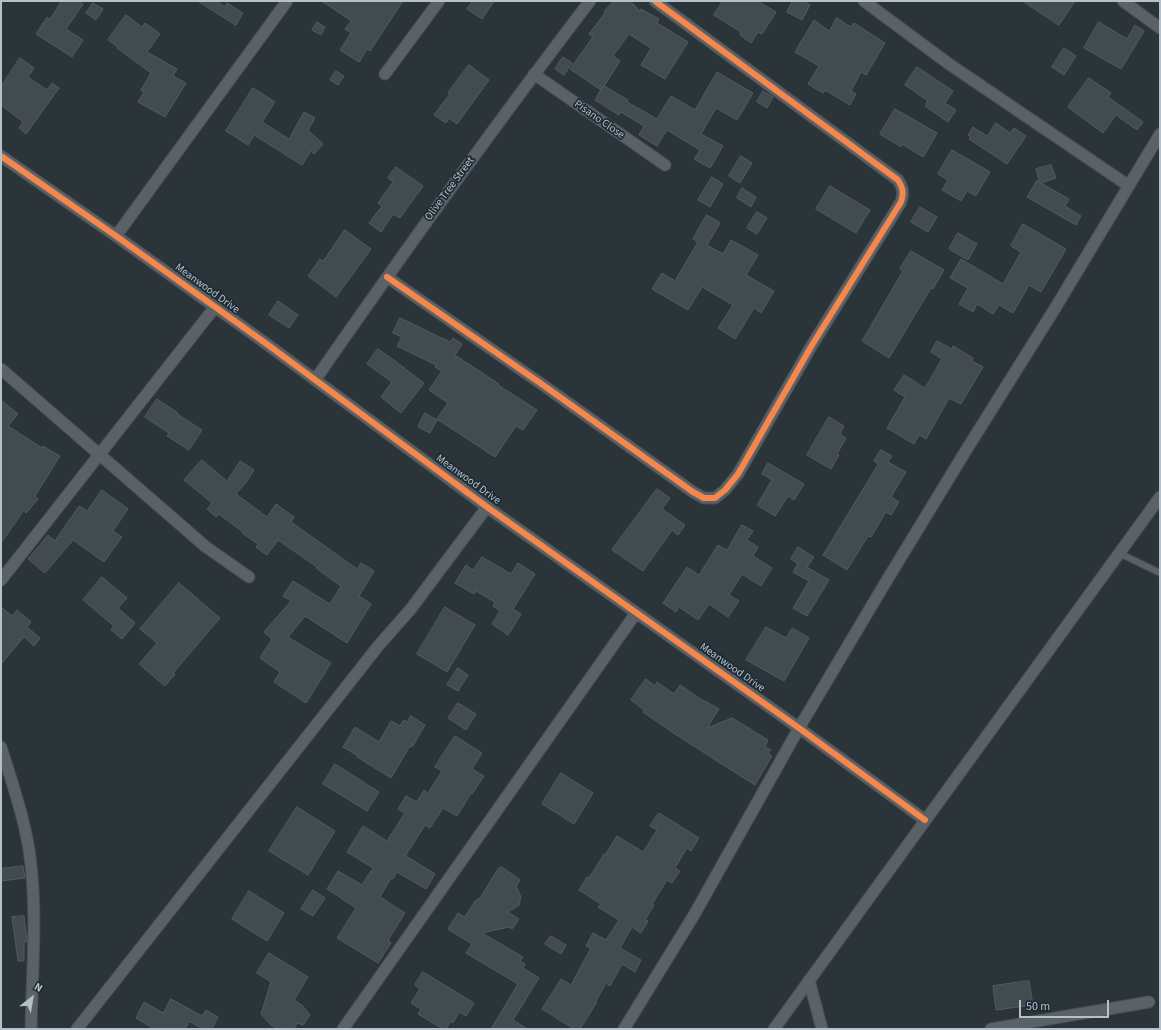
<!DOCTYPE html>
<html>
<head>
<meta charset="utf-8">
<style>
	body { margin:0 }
	#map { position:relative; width:1161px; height:1030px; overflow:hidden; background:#2a3439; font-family:"Source Sans 3",sans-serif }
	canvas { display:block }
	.frame { position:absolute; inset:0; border:2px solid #b5c1ca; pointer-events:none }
	.north { position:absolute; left:12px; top:978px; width:40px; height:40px; -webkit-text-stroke:3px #1d2b34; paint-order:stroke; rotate:31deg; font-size:11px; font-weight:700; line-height:16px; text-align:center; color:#b5c1ca }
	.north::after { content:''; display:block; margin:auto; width:14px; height:18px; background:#b5c1ca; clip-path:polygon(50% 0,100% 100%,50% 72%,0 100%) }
	.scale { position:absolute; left:1019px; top:1000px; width:90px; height:18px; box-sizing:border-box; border:2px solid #b5c1ca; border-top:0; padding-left:5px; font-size:12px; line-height:14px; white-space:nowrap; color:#b5c1ca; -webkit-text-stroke:3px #1d2b34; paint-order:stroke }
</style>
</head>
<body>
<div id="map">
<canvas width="1161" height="1030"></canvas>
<div class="frame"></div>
<div class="north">N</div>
<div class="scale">50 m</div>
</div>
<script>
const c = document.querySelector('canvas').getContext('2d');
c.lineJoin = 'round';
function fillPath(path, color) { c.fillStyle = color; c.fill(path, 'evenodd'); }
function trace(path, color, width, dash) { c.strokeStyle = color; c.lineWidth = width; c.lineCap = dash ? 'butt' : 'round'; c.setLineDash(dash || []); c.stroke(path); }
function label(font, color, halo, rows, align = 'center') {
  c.font = font + ' "Source Sans 3",sans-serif'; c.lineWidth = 3.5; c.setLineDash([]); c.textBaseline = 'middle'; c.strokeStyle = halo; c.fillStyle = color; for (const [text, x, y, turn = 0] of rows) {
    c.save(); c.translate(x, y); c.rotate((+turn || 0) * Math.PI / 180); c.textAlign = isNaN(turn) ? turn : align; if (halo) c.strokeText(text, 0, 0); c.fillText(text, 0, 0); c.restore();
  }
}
const building = new Path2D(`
	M 62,1 L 78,1 L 83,4 L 66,29 L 83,40 L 72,57 L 36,34 L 47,17 L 50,19 Z
	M 198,1 L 216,1 L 225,7 L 227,3 L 243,13 L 236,25 Z
	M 322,1 L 403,1 L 370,51 L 367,49 L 359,62 L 340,50 L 351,33 L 345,29 L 351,21 Z
	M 473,1 L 494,1 L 482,19 L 467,9 Z
	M 614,1 L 630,1 L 640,11 L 641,9 L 659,19 L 657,23 L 688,42 L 665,79 L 641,65 L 651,48 L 629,34 L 613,56 L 620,61 L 604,86 L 628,100 L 627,102 L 657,119 L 671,96 L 695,110 L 717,72 L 753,93 L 737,120 L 716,108 L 701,134 L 723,146 L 710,168 L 694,159 L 700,150 L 667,130 L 657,146 L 639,135 L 644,126 L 621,112 L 619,115 L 595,100 L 603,86 L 601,90 L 570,69 L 593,37 L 589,34 L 605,13 L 604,12 Z
	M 723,1 L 757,1 L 776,12 L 762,34 L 758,32 L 751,43 L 740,35 L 741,32 L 714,15 Z
	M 793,1 L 803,1 L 810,5 L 802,20 L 787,12 Z
	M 1023,1 L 1075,1 L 1059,25 Z
	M 93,3 L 103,9 L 96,20 L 86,13 Z
	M 126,15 L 142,27 L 145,23 L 160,34 L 147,52 L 177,69 L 173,76 L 186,83 L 165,117 L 138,102 L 144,92 L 141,90 L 151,73 L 117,48 L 118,47 L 108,40 Z
	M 837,18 L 851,27 L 854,23 L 885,43 L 866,75 L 861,72 L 851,91 L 856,94 L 850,105 L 825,90 L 823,93 L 808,84 L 819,66 L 795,52 L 814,20 L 829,31 Z
	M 317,22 L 325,27 L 321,35 L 312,30 Z
	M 1099,22 L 1127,39 L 1135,25 L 1144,31 L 1121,69 L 1084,48 Z
	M 1064,48 L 1076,56 L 1064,75 L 1052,67 Z
	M 563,57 L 572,63 L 564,75 L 555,69 Z
	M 20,58 L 34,68 L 28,77 L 47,90 L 52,83 L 59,88 L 26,134 L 19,128 L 23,122 L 1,105 L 1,87 Z
	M 469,65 L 489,80 L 457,124 L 449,118 L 446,123 L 434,115 L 450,94 L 448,93 Z
	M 917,67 L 953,91 L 945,103 L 956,110 L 948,122 L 925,106 L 928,101 L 905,85 Z
	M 336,71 L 344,76 L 338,85 L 330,80 Z
	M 1089,78 L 1111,93 L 1108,97 L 1143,122 L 1137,130 L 1116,115 L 1103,133 L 1068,107 Z
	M 253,88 L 275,102 L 262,122 L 289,139 L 304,112 L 315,118 L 308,130 L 323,144 L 314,154 L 311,151 L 302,165 L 254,135 L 248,145 L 226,131 Z
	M 763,91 L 773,97 L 767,108 L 757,102 Z
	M 895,109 L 937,133 L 923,157 L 902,144 L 901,147 L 880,134 Z
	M 996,123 L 1010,133 L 1014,128 L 1026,136 L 1007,164 L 969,139 L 971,137 L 968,135 L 973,127 L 987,136 Z
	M 952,150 L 990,172 L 976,196 L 967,191 L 961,201 L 942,190 L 948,180 L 938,174 Z
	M 741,156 L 752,163 L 740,183 L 729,176 Z
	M 1051,165 L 1056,178 L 1041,183 L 1069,199 L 1065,206 L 1081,216 L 1076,225 L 1027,197 L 1037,180 L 1040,183 L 1036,169 Z
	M 396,167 L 423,186 L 400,218 L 393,214 L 381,232 L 369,223 L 382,206 L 378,203 L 393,182 L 388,178 Z
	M 712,177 L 723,184 L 710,207 L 698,200 Z
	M 830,186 L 870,210 L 856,233 L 816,209 Z
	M 742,188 L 756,197 L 751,207 L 737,198 Z
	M 920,207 L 937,217 L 928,232 L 911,222 Z
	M 757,212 L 767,218 L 757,234 L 747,228 Z
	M 707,215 L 720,223 L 707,245 L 723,254 L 731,240 L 758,255 L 746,275 L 774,291 L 761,313 L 754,308 L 735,339 L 718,328 L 733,305 L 702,287 L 688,310 L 652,289 L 662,273 L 675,281 L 698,242 L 693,239 Z
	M 1023,224 L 1066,249 L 1041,292 L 1029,285 L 1013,313 L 999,305 L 993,314 L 977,304 L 973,312 L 959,304 L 968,288 L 950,278 L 961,259 L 1003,284 L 1021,252 L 1011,246 Z
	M 345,230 L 371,249 L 336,297 L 308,276 L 320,259 L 323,261 Z
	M 958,233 L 977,244 L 968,260 L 949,249 Z
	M 911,251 L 944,270 L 933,289 L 931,288 L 889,358 L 862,341 L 903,271 L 900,269 Z
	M 278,301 L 298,315 L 289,328 L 269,315 Z
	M 400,318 L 450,342 L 453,338 L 462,344 L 455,355 L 499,384 L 498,385 L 537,410 L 523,430 L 516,426 L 495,457 L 437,419 L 448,403 L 429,390 L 442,371 L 435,367 L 436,365 L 397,346 L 402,337 L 393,333 Z
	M 937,341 L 952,349 L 953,346 L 973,358 L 972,361 L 983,367 L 961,404 L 949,398 L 926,439 L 919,435 L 914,444 L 887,428 L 905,397 L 894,390 L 904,375 L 925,388 L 942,359 L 931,352 Z
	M 378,349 L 391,358 L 424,383 L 401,413 L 381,397 L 392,382 L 367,364 Z
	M 157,399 L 178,413 L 177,414 L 202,430 L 189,450 L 167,436 L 169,433 L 145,417 Z
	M 1,400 L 18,414 L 8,426 L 42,448 L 43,446 L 60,456 L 35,496 L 38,499 L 26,513 L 24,510 L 1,543 Z
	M 425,413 L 437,420 L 430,433 L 418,427 Z
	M 829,417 L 844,426 L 840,434 L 846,438 L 837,454 L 839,455 L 831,469 L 807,455 Z
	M 881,450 L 892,456 L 888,462 L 906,472 L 891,497 L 899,502 L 891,515 L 886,512 L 871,537 L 868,536 L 847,570 L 823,555 L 876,468 L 878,464 L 874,461 Z
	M 202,460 L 227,481 L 240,461 L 254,470 L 247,481 L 236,494 L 267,517 L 276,504 L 294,517 L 291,522 L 357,569 L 361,563 L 374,571 L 359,596 L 371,604 L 347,643 L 305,616 L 288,637 L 331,663 L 306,703 L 274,682 L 280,672 L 260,658 L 272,639 L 264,632 L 291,601 L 283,596 L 293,581 L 330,604 L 341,586 L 316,568 L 317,567 L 278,540 L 267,555 L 256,547 L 258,544 L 242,533 L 243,532 L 219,514 L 216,517 L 207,509 L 212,503 L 184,480 Z
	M 768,463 L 804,484 L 794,500 L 788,496 L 775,516 L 757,505 L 772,480 L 762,474 Z
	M 657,489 L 670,498 L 662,509 L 685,525 L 678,535 L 672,530 L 643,571 L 612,550 Z
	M 102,490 L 128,509 L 113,531 L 122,537 L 104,562 L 73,540 L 45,573 L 28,559 L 48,535 L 55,541 L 79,506 L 87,511 Z
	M 742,525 L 753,531 L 747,540 L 758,547 L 753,556 L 772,568 L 761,586 L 742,574 L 729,595 L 739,601 L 728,617 L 709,604 L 698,620 L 679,607 L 676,612 L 663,603 L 687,567 L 699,575 L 718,545 L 727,550 Z
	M 798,547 L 814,557 L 807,567 L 829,580 L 807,616 L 793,608 L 809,581 L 793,572 L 798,564 L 791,559 Z
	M 482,557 L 511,574 L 518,563 L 535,574 L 513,609 L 521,614 L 508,635 L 492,624 L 500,611 L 493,606 L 495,602 L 476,591 L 474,594 L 455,583 L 466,565 L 473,570 Z
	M 102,577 L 127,598 L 118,608 L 135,623 L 122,639 L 111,630 L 114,626 L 83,600 Z
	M 179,583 L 220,618 L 173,673 L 175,674 L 165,686 L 139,664 L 157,643 L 140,629 Z
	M 1,607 L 12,616 L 17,610 L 31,622 L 27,627 L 40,638 L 34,646 L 24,637 L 1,664 Z
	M 445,607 L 475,625 L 447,672 L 417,654 Z
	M 766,627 L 786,638 L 792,628 L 809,638 L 784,681 L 746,660 Z
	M 458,668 L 468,675 L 458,691 L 447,685 Z
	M 646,679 L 655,686 L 657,682 L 674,694 L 680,685 L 705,702 L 705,701 L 719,709 L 707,728 L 732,718 L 768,740 L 765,747 L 771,750 L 768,754 L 772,756 L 755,785 L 728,768 L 672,732 L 643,712 L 644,710 L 631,700 Z
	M 458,703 L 476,714 L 466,730 L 448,718 Z
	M 411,716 L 425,725 L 412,747 L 410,746 L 391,778 L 357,757 L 358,756 L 343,747 L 355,727 L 379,742 L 391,721 L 400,726 L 404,720 L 407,722 Z
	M 455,736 L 482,753 L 472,769 L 484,776 L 472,794 L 471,793 L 457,816 L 443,808 L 430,828 L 425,825 L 406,855 L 406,856 L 435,874 L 426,889 L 397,872 L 393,879 L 391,878 L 380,897 L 405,913 L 388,940 L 391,943 L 378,963 L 337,938 L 356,908 L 327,889 L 338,871 L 362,885 L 373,868 L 347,852 L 363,826 L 387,841 L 405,813 L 398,809 L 406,796 L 417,802 L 424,790 L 428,793 L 442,771 L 435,767 Z
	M 335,764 L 379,792 L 367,811 L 323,784 Z
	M 561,773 L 593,793 L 574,824 L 542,804 Z
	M 297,807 L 335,831 L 308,875 L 269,851 Z
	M 659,813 L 699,838 L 691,851 L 687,848 L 675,868 L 680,871 L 672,883 L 667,880 L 652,904 L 654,905 L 645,920 L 648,921 L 641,933 L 632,927 L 620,948 L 641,960 L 635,972 L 622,964 L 610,986 L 606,983 L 596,1001 L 597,1002 L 580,1029 L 574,1029 L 542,1009 L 561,979 L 571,985 L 591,948 L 586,946 L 593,933 L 606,940 L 619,920 L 598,907 L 601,904 L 579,890 L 587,877 L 589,878 L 604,854 L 605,855 L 617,836 L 643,852 L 657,830 L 650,826 Z
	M 23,866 L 25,878 L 1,881 L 1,869 Z
	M 502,867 L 520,880 L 516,886 L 521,897 L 519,905 L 508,912 L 519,919 L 512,929 L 509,927 L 482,933 L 523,957 L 520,961 L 525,964 L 523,968 L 539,978 L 513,1020 L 527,1029 L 491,1029 L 518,984 L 466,953 L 472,944 L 448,929 L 458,913 L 465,917 L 475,901 L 480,898 L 498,869 Z
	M 313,890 L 325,898 L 313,916 L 301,909 Z
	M 249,891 L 284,913 L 267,941 L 232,919 Z
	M 24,916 L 27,942 L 24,942 L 24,961 L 18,961 L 12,917 Z
	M 551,936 L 566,945 L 561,954 L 545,944 Z
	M 269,953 L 308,977 L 294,1000 L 302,1005 L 310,1015 L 303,1025 L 297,1023 L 294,1029 L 278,1029 L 271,1025 L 261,1014 L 271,982 L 257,973 Z
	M 423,972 L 474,1003 L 466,1016 L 459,1012 L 453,1023 L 451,1021 L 446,1029 L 443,1029 L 418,1014 L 421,1009 L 411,1003 L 420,989 L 415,985 Z
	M 1029,981 L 1033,1005 L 996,1010 L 993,986 Z
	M 171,999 L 202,1016 L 206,1010 L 218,1017 L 212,1029 L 203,1029 L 189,1021 L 185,1029 L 154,1029 L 136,1018 L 144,1002 L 163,1013 Z`);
const lane = new Path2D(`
	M 1119,553 L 1160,573`);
const street = new Path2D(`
	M 864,1 L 949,64 L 1129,186
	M 1123,1 L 1160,28
	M 385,74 L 439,1
	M 534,74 L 665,165
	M 1,156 L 116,236 L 264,342 L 487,507 L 799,728 L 925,820
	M 116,236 L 287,1
	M 387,277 L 543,385 L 693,492 L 704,498 L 715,498 L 725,490 L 738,474 L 812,345 L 901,202 C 904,193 903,188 898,180 L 655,1
	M 1,369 L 206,547 L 249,577
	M 315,380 C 404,252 495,125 590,1
	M 1,580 L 215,307
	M 1,747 C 13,786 27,825 31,865 C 37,919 32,975 31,1029
	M 809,980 L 822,1029
	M 77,1029 L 379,645 L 410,610 L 487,507
	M 343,1029 L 636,613
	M 624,1029 L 694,915 L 799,728 L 884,585 L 965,452 L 1054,310 L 1160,134
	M 774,1029 L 1160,497
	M 991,1029 L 1149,1002`);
const cycleway = new Path2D(`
	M 1,156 L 116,236 L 264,342 L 487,507 L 799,728 L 925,820
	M 387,277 L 543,385 L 693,492 L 704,498 L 715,498 L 725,490 L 738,474 L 812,345 L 901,202 C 904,193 903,188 898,180 L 655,1`);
const streetNames = [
	["Pisano Close",599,120,35],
	["Olive Tree Street",450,189,-54],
	["Meanwood Drive",207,289,36],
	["Meanwood Drive",468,480,36],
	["Meanwood Drive",732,668,35]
];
fillPath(building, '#424b4f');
trace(building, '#525b61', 1);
trace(lane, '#484f54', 8);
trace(street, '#484f54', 13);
trace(lane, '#5a6267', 5.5);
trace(street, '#5a6267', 11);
trace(cycleway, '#f5874c', 6);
label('11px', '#b5c1ca', '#1d2b34', streetNames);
</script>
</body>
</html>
